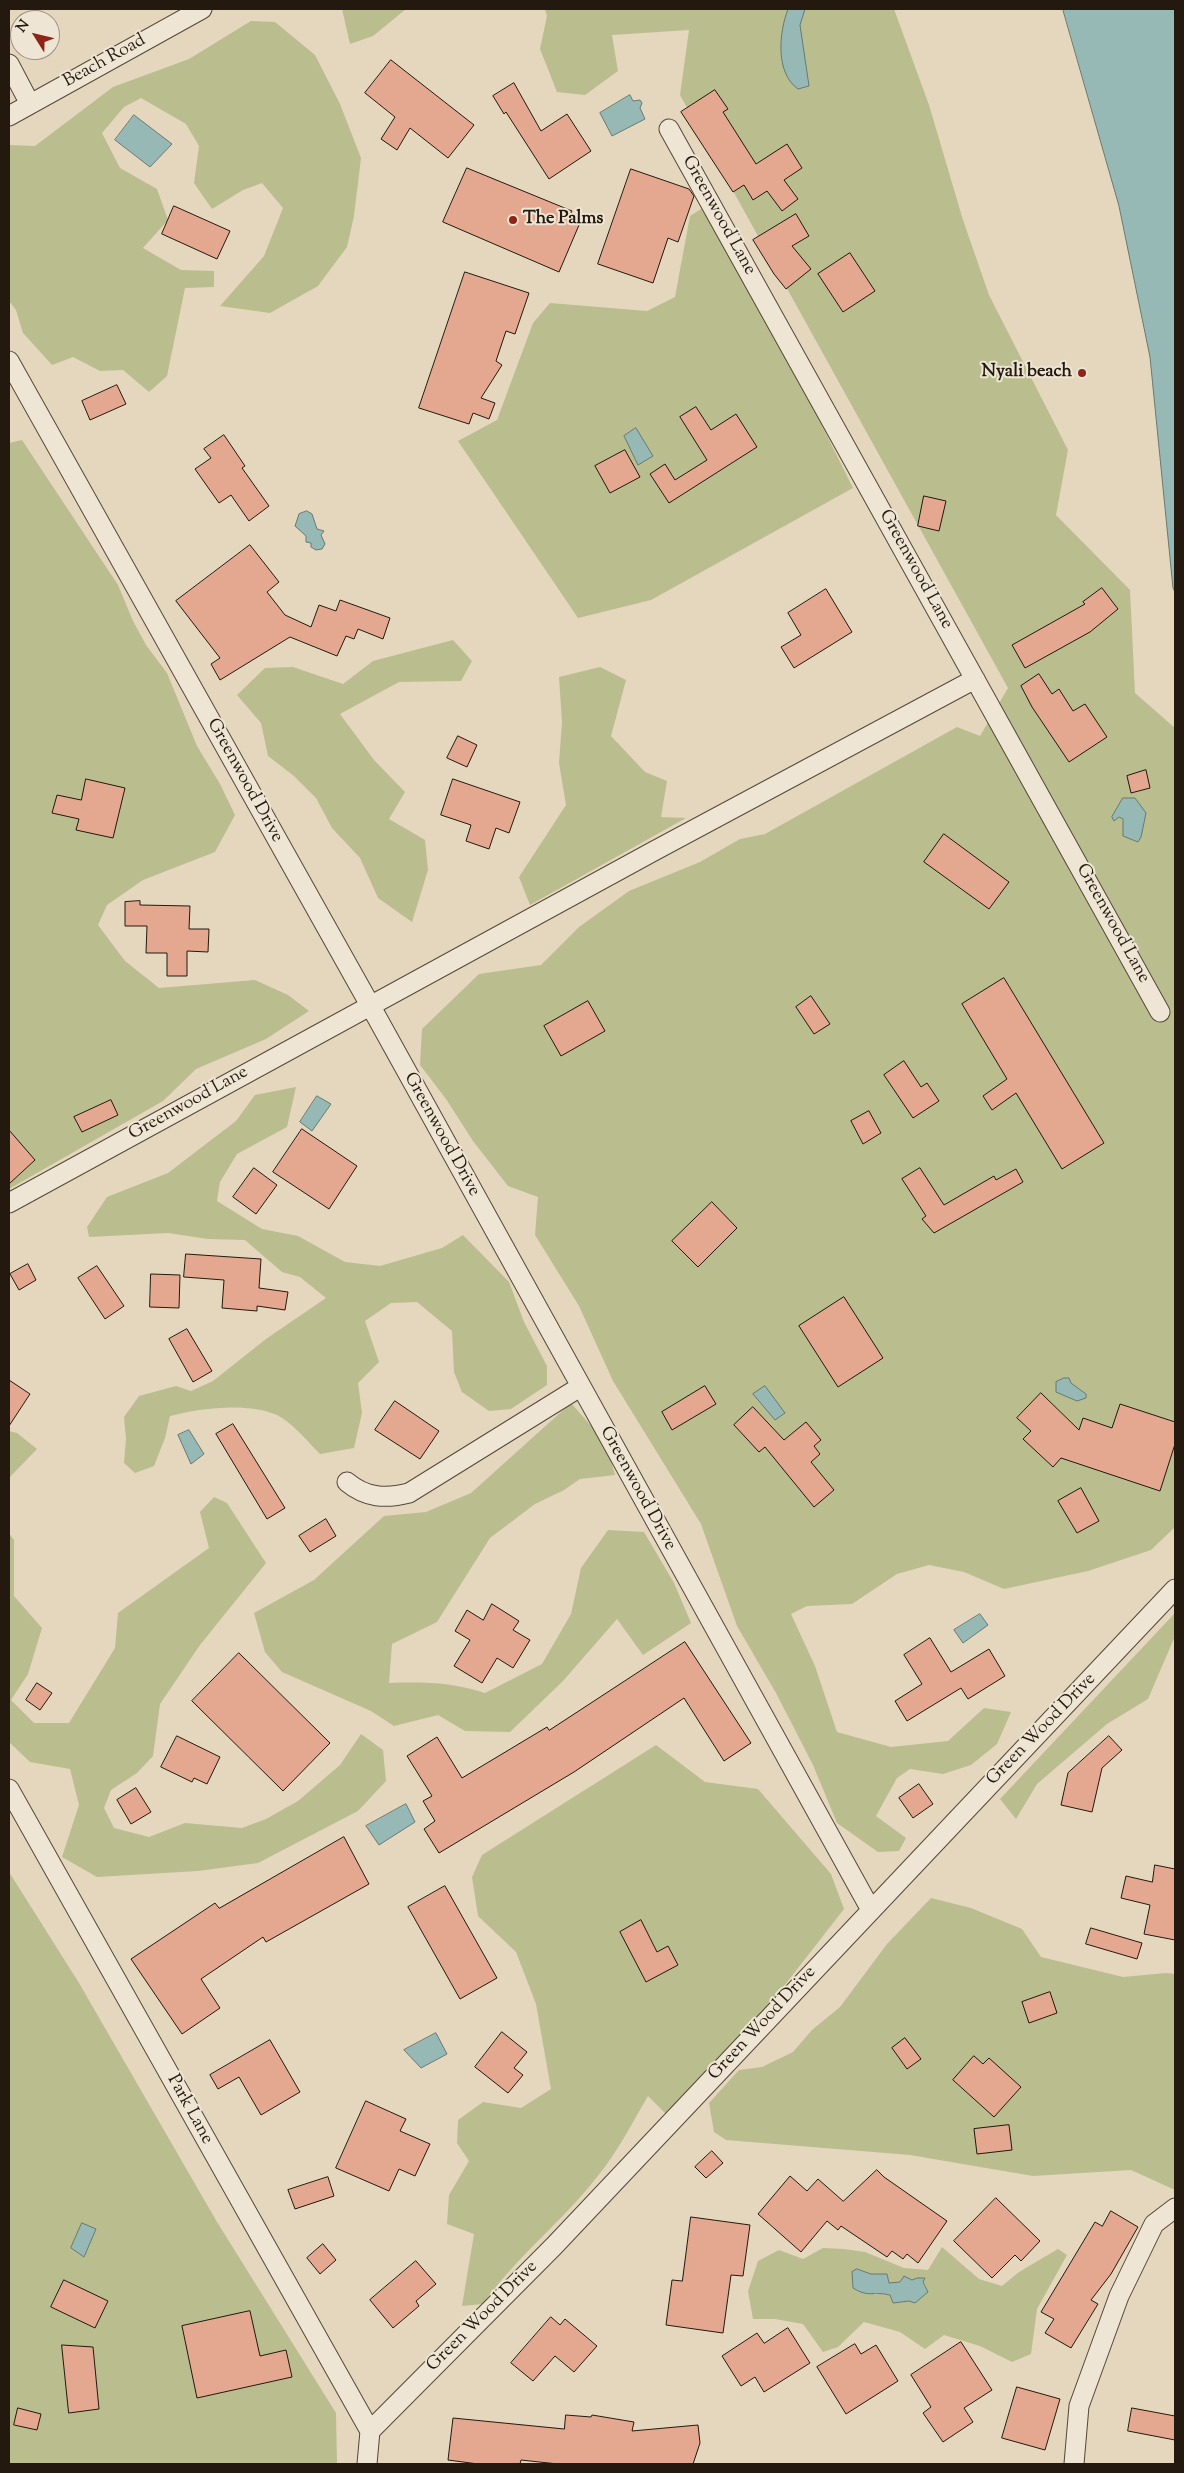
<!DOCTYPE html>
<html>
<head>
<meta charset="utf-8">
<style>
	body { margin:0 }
	#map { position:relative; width:1184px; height:2473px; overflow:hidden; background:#e5d7bd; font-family:"Sorts Mill Goudy",serif }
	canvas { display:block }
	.frame { position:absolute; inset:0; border:10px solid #23190e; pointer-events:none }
	.north { position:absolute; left:10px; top:10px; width:50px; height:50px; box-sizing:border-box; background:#eee5d4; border:1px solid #9d9385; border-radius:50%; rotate:306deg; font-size:14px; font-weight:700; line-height:20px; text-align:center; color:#23190e }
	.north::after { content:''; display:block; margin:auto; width:18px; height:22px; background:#8f2418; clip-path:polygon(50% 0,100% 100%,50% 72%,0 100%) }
</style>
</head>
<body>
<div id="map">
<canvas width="1184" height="2473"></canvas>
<div class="frame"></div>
<div class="north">N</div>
</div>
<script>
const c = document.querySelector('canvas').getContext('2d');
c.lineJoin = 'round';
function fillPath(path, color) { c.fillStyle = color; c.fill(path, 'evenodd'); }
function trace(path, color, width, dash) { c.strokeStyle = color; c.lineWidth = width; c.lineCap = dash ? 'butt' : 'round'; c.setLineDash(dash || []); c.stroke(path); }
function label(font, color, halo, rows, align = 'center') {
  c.font = font + ' "Sorts Mill Goudy",serif'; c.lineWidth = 4; c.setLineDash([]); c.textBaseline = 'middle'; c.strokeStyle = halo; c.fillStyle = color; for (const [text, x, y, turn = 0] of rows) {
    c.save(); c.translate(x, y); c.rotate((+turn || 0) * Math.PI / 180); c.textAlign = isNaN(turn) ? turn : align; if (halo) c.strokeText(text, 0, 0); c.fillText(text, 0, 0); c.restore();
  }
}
const green = new Path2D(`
	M 342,9 L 406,9 L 373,36 L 350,44 Z
	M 545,9 L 894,9 L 929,105 L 963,220 L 989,295 L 1068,450 L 1056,515 L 1130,590 L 1135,693 L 1175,728 L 1175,1527 L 1151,1550 L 1088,1571 L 1004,1589 L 964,1572 L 929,1565 L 897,1574 L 852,1604 L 807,1606 L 791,1614 L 815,1666 L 837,1732 L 891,1747 L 948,1741 L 984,1708 L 1011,1712 L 997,1744 L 971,1765 L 943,1774 L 910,1769 L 897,1778 L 876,1816 L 906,1838 L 899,1851 L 878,1852 L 837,1823 L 813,1765 L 776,1693 L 737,1626 L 701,1524 L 613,1381 L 579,1306 L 535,1235 L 538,1197 L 508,1186 L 473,1141 L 446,1099 L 420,1065 L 422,1029 L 479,974 L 541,965 L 579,927 L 629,891 L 700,862 L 740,839 L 765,834 L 957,727 L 980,736 L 1008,688 L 680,95 L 689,30 L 612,35 L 618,71 L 585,95 L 557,92 L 540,49 L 547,16 Z
	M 251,21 L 275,22 L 315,55 L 340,104 L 361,158 L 354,216 L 347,247 L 318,286 L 270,313 L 220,306 L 264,256 L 283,208 L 262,183 L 243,190 L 212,209 L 194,183 L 199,146 L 186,124 L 141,98 L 124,107 L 102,133 L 120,168 L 157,189 L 168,220 L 143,248 L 181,270 L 214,271 L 214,287 L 185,288 L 167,376 L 149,392 L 123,370 L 100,371 L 73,357 L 52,365 L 23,333 L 16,310 L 9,301 L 9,145 L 35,146 L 113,87 L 189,59 Z
	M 706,206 L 768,317 L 853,488 L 651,600 L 578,618 L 458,441 L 497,420 L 533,323 L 550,303 L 647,311 L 675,297 L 690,216 Z
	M 22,440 L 118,585 L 133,621 L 146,645 L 167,673 L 197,746 L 220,784 L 235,815 L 215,852 L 143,880 L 107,905 L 98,925 L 125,961 L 159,988 L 255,980 L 288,995 L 309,1011 L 266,1039 L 196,1069 L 163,1101 L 9,1189 L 9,443 Z
	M 453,640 L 472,661 L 461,681 L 399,682 L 340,714 L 374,760 L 405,792 L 389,819 L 425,840 L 428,870 L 412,922 L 378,898 L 360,858 L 332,828 L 316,798 L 294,776 L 268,756 L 261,723 L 237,695 L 265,668 L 293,667 L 343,684 L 373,661 Z
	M 600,667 L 626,680 L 611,736 L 645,772 L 667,781 L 661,817 L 686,818 L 530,905 L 519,877 L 566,805 L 559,763 L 562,722 L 559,677 Z
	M 296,1087 L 287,1127 L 237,1154 L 220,1182 L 217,1201 L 262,1229 L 298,1236 L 345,1262 L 380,1266 L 442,1248 L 463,1235 L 509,1282 L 524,1322 L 547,1366 L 547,1385 L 511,1409 L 489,1411 L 462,1392 L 454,1372 L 452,1331 L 417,1302 L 391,1303 L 365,1321 L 379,1362 L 358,1383 L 362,1413 L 354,1448 L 320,1454 C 307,1441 293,1423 277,1415 C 248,1402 200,1408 170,1416 L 165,1438 L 154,1466 L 135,1473 L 124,1463 L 126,1439 L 124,1417 L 139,1396 L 176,1386 L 191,1391 L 213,1381 L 266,1339 L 326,1298 L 300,1277 L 282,1272 L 245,1240 L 208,1239 L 168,1233 L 89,1237 L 87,1227 L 107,1197 L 168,1173 L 236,1121 L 255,1095 Z
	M 571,1403 L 606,1443 L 615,1475 L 580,1479 L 564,1490 L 535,1504 L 490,1538 L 437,1622 L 392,1644 L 389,1683 C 425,1682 450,1682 485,1693 L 542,1664 L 571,1614 L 581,1568 L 608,1530 L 644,1532 L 674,1583 L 691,1623 L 643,1655 L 617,1619 L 563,1681 L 510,1732 L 465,1731 L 438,1715 L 394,1726 L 371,1711 L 282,1672 L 265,1652 L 254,1613 L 314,1580 L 384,1516 L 426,1512 L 471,1493 Z
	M 9,1431 L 17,1433 L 37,1449 L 9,1478 Z
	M 214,1497 L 227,1503 L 266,1563 L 200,1645 L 160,1704 L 153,1756 L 137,1773 L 111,1790 L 104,1808 L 114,1828 L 149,1837 L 185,1823 L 242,1828 L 266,1819 L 298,1801 L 340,1765 L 361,1734 L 383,1750 L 386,1781 L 358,1811 L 258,1863 L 198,1871 L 97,1877 L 62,1857 L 79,1805 L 70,1769 L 30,1762 L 9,1742 L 9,1533 L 14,1540 L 14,1596 L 42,1628 L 28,1674 L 11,1700 L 34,1723 L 69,1723 L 115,1648 L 118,1613 L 209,1548 L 200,1512 Z
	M 1175,1613 L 1175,1636 L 1148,1699 L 1107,1724 L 1037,1784 L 1016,1819 L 1000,1799 Z
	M 656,1745 L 705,1782 L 758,1789 L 831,1874 L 844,1909 L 756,2022 L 666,2114 L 648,2096 C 632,2123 617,2153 597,2177 C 562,2222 516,2257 483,2304 L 462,2306 L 474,2234 L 447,2224 L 449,2195 L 469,2161 L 457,2143 L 458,2120 L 483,2102 L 521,2108 L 551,2089 L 536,2004 L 516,1952 L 478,1916 L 472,1877 L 482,1855 Z
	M 9,1872 L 79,1983 L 217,2222 L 336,2413 L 337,2464 L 9,2464 Z
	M 931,1898 L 971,1908 L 1022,1929 L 1041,1957 L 1123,1977 L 1166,1973 L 1175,1974 L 1175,2190 L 1131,2170 L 1033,2176 L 910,2155 L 726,2140 L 714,2132 L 709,2103 L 739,2070 L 762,2067 L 793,2052 L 812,2030 L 840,2007 L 887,1944 Z
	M 942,2247 L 979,2279 L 1002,2286 L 1019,2272 L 1058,2249 L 1067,2255 L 1037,2309 L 1031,2354 L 1012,2362 L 980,2346 L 944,2335 L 925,2349 L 900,2332 L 864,2322 L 838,2347 L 823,2352 L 803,2324 L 775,2319 L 753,2319 L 748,2291 L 758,2261 L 779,2250 L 803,2259 L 823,2248 L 844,2249 L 865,2252 L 904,2268 L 928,2270 ZM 857,2269 L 871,2274 L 887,2274 L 889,2283 L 895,2284 L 908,2279 L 923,2282 L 926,2286 L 915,2303 L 884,2293 L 875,2295 Z`);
const water = new Path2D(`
	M 788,9 L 805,9 L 800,25 L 809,86 L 798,89 C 775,73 779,32 788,9 Z
	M 1063,9 L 1175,9 L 1175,592 L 1173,588 L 1150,357 L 1119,206 Z
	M 630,95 L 633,101 L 640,100 L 642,103 L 640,108 L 645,119 L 612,136 L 600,113 Z
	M 134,115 L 172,144 L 150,167 L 115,140 Z
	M 636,428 L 653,456 L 638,465 L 624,436 Z
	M 307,511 L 312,514 L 317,529 L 324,531 L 321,535 L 325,544 L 322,549 L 316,550 L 311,547 L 311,543 L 306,542 L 306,536 L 295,526 L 299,514 Z
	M 1123,798 L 1135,798 L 1146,813 L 1141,837 L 1138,842 L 1123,836 L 1123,819 L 1119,817 L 1114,821 L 1112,817 Z
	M 317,1096 L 331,1104 L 312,1131 L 300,1122 Z
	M 1064,1378 L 1069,1378 L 1071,1383 L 1086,1394 L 1086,1398 L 1077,1401 L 1056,1392 L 1056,1382 Z
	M 765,1386 L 785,1413 L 775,1420 L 753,1394 Z
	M 189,1430 L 204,1454 L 191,1464 L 178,1435 Z
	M 980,1614 L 988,1625 L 963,1643 L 954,1630 Z
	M 406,1804 L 415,1822 L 379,1845 L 366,1826 Z
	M 436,2033 L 447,2054 L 421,2068 L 404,2050 Z
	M 82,2223 L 96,2229 L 84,2257 L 71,2248 Z
	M 857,2269 L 871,2274 L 887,2274 L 889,2283 L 900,2282 L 904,2276 L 912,2280 L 917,2278 L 925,2278 L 923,2282 L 928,2292 L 915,2303 L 909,2301 L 893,2303 L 890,2295 C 875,2291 868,2298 853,2288 L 852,2272 Z`);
const building = new Path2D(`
	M 391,60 L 474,125 L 448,158 L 410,128 L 397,150 L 381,139 L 395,117 L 365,93 Z
	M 514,83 L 541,131 L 567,114 L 591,151 L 549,179 L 506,112 L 504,114 L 493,96 Z
	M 715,90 L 728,109 L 723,112 L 756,164 L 787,144 L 802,168 L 784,180 L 798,199 L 782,211 L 767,191 L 753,200 L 744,185 L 733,192 L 681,112 Z
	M 467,168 L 572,211 L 571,213 L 582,218 L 559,272 L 443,222 Z
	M 631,169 L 689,189 L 694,196 L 678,242 L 668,238 L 653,283 L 598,264 Z
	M 174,206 L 230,231 L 217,259 L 162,234 Z
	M 796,214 L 809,236 L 792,246 L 811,269 L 786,289 L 774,274 L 753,240 Z
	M 850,253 L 875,291 L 843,312 L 818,274 Z
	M 465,272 L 529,293 L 515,334 L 506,331 L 496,361 L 502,365 L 481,398 L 495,403 L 489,419 L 473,413 L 469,424 L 419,408 Z
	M 117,385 L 126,404 L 90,420 L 82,401 Z
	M 696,407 L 711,430 L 736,414 L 757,447 L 669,503 L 650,474 L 665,464 L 675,480 L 707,460 L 680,417 Z
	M 224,435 L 245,466 L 242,468 L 269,506 L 249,521 L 231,495 L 219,503 L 195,469 L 211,458 L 204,449 Z
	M 625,450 L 640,477 L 610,493 L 595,466 Z
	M 924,496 L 946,501 L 939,531 L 918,526 Z
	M 250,545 L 279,582 L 267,592 L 285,615 L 311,627 L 319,605 L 336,611 L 340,600 L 390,618 L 383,639 L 358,629 L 354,639 L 346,636 L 337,656 L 290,637 L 220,680 L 211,664 L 220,658 L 176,601 Z
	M 1102,588 L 1118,609 L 1090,632 L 1025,668 L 1012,645 L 1085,604 L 1083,602 Z
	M 826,589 L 852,632 L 794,668 L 781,647 L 801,635 L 788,613 Z
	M 1039,674 L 1052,694 L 1059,689 L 1073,711 L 1085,704 L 1107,737 L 1069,762 L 1032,707 L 1021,686 Z
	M 458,736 L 477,745 L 467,767 L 447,758 Z
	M 1146,770 L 1150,788 L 1131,793 L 1127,776 Z
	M 86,779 L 125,788 L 113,838 L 76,830 L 79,819 L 52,813 L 57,795 L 81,800 Z
	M 453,779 L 520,802 L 509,833 L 496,828 L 489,849 L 466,841 L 471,825 L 441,815 Z
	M 944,834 L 1009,882 L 989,909 L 924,862 Z
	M 140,901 L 140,905 L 190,906 L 189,929 L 209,929 L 208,952 L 187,951 L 187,976 L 167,976 L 167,953 L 146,953 L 147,926 L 125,926 L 125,902 Z
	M 1004,978 L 1104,1143 L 1062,1169 L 1016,1093 L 992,1110 L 983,1096 L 1007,1079 L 962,1004 Z
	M 811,996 L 830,1024 L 814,1034 L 796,1007 Z
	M 588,1001 L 605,1031 L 561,1056 L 544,1026 Z
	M 904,1061 L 921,1087 L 927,1083 L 939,1101 L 913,1118 L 884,1075 Z
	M 111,1100 L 118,1115 L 82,1132 L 74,1117 Z
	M 869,1111 L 881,1133 L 863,1144 L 851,1121 Z
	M 302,1129 L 357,1166 L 329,1209 L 273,1172 Z
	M 9,1130 L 35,1160 L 9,1184 Z
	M 254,1168 L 277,1185 L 256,1214 L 233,1197 Z
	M 920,1168 L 944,1205 L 994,1176 L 996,1180 L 1016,1169 L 1023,1182 L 934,1233 L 922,1219 L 926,1216 L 902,1179 Z
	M 712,1202 L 737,1228 L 698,1267 L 672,1241 Z
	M 186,1254 L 261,1259 L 259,1288 L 288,1292 L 285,1310 L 257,1306 L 257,1311 L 222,1308 L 224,1280 L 184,1277 Z
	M 28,1264 L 36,1280 L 19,1290 L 10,1274 Z
	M 97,1266 L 124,1306 L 105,1319 L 78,1278 Z
	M 151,1274 L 180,1275 L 179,1308 L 150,1307 Z
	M 844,1297 L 883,1358 L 838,1387 L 799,1326 Z
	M 187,1329 L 212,1371 L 193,1382 L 169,1339 Z
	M 9,1380 L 30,1394 L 9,1426 Z
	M 705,1386 L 716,1404 L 672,1430 L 662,1412 Z
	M 1041,1393 L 1079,1430 L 1083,1418 L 1112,1428 L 1120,1404 L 1175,1422 L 1175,1444 L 1160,1491 L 1061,1458 L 1053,1467 L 1023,1439 L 1031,1431 L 1017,1418 Z
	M 395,1401 L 439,1431 L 420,1459 L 375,1430 Z
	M 753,1407 L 784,1440 L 806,1422 L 821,1440 L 814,1446 L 820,1454 L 811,1462 L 834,1490 L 814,1507 L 765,1447 L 759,1452 L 734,1425 Z
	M 233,1424 L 285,1508 L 267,1519 L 216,1434 Z
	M 1081,1488 L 1099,1521 L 1077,1533 L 1058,1501 Z
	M 326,1519 L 336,1536 L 310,1552 L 299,1536 Z
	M 492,1604 L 519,1621 L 513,1630 L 530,1640 L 513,1668 L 497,1658 L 482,1683 L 454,1666 L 470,1640 L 455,1631 L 467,1610 L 483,1620 Z
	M 930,1638 L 951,1672 L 989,1649 L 1005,1676 L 968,1699 L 961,1688 L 907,1721 L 895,1701 L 922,1684 L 904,1655 Z
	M 685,1642 L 751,1743 L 724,1761 L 684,1698 L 574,1772 L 439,1853 L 424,1829 L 435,1821 L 423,1801 L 432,1796 L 407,1756 L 437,1737 L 462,1778 L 547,1727 L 549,1730 Z
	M 239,1653 L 330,1743 L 283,1791 L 192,1701 Z
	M 37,1683 L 52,1693 L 40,1710 L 26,1700 Z
	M 177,1736 L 220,1757 L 207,1784 L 194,1778 L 192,1782 L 161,1767 Z
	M 1109,1736 L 1122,1750 L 1102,1768 L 1092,1812 L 1061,1805 L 1068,1773 Z
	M 919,1784 L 933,1804 L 913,1818 L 899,1798 Z
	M 136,1788 L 151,1812 L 131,1824 L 117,1800 Z
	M 344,1837 L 369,1884 L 266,1942 L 263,1937 L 201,1979 L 220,2008 L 182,2034 L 131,1959 L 215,1903 L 219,1908 Z
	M 1155,1865 L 1175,1869 L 1175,1940 L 1144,1934 L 1150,1905 L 1121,1898 L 1126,1876 L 1152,1882 Z
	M 445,1886 L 497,1978 L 460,1999 L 408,1907 Z
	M 641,1920 L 657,1952 L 668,1946 L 678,1965 L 646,1982 L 620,1932 Z
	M 1091,1928 L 1142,1943 L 1137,1959 L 1086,1944 Z
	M 1050,1992 L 1057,2013 L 1029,2023 L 1022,2002 Z
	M 502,2032 L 527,2052 L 514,2068 L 523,2075 L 508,2093 L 475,2067 Z
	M 905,2038 L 921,2059 L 907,2069 L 892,2048 Z
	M 270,2040 L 300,2092 L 261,2115 L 239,2077 L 218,2089 L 210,2075 Z
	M 974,2056 L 983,2064 L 989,2058 L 1021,2087 L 994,2117 L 953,2080 Z
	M 366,2101 L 406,2119 L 400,2131 L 430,2144 L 415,2176 L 399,2169 L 389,2191 L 336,2168 Z
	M 1009,2125 L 1012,2150 L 977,2154 L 974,2129 Z
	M 712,2151 L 723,2163 L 706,2178 L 695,2167 Z
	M 877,2170 L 884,2177 L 947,2221 L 918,2263 L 907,2254 L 903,2259 L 892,2251 L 887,2257 L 841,2226 L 838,2230 L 827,2221 L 801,2252 L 758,2214 L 790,2176 L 807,2191 L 818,2179 L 843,2201 Z
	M 328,2177 L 334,2196 L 295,2209 L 288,2190 Z
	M 996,2198 L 1040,2241 L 1021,2261 L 1015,2255 L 992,2278 L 954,2241 Z
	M 1111,2211 L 1138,2227 L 1111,2274 L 1091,2300 L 1098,2304 L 1071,2348 L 1045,2333 L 1054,2319 L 1041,2312 L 1095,2222 L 1102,2226 Z
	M 691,2217 L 750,2225 L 743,2276 L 731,2275 L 723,2333 L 666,2325 L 672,2280 L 682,2281 Z
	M 323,2244 L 336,2260 L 320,2274 L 307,2258 Z
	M 416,2261 L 436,2284 L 416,2301 L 419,2306 L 393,2328 L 370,2300 Z
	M 64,2280 L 108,2301 L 95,2328 L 51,2307 Z
	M 250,2311 L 260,2356 L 286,2350 L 292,2377 L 197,2398 L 182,2326 Z
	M 551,2317 L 560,2325 L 565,2319 L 597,2346 L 574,2372 L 555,2356 L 533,2381 L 511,2363 Z
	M 788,2328 L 810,2363 L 764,2392 L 755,2377 L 741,2386 L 722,2356 L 757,2333 L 764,2343 Z
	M 961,2342 L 992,2390 L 964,2408 L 973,2422 L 943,2442 L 923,2413 L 931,2407 L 911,2375 Z
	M 855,2344 L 861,2354 L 876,2345 L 898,2381 L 846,2414 L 817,2367 Z
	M 62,2345 L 93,2347 L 99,2409 L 69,2413 Z
	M 1017,2387 L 1060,2399 L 1045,2450 L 1002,2438 Z
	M 18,2408 L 41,2414 L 37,2430 L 14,2425 Z
	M 1132,2408 L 1175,2416 L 1175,2440 L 1128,2431 Z
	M 566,2415 L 591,2417 L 592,2415 L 634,2422 L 632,2431 L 698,2425 L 700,2443 L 693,2464 L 558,2464 L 521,2460 L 520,2464 L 478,2464 L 448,2460 L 453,2418 L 564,2429 Z`);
const minor = new Path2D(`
	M 9,64 L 30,104
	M 9,116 L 202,9
	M 669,129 L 1160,1012
	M 9,361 L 370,1005 L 871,1910
	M 9,1203 L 654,851 L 975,679
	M 347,1482 C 366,1498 386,1499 409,1493 L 580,1387
	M 9,1789 L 370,2431
	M 367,2464 L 370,2431 L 554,2246 L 1175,1589
	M 1074,2464 L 1079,2406 L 1119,2296 L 1154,2224 L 1175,2208`);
const markers = [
	[513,220,5,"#8f2418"],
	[1082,373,5,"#8f2418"]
];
const streetNames = [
	["Beach Road",105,62,-29],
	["Greenwood Lane",718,216,61],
	["Greenwood Lane",915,570,61],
	["Greenwood Drive",244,781,61],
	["Greenwood Lane",1112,924,61],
	["Greenwood Lane",189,1104,-29],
	["Greenwood Drive",441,1135,61],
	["Greenwood Drive",637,1489,61],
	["Green Wood Drive",1042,1730,-46],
	["Green Wood Drive",763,2024,-47],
	["Park Lane",189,2110,61],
	["Green Wood Drive",483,2317,-45]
];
const poiNames = [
	["The Palms",523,220],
	["Nyali beach",1072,373,"right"]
];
fillPath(green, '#babd8e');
fillPath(water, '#96b9b5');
trace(water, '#687972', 1);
fillPath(building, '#e4a78f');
trace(building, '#23190e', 1);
trace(minor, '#54483a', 21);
trace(minor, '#eee5d4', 19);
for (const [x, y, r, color] of markers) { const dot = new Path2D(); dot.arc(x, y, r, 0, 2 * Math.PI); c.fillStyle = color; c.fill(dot); trace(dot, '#eee5d4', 2); }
label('18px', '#23190e', '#eee5d4', streetNames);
label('bold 18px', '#23190e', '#eee5d4', poiNames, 'left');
</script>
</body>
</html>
